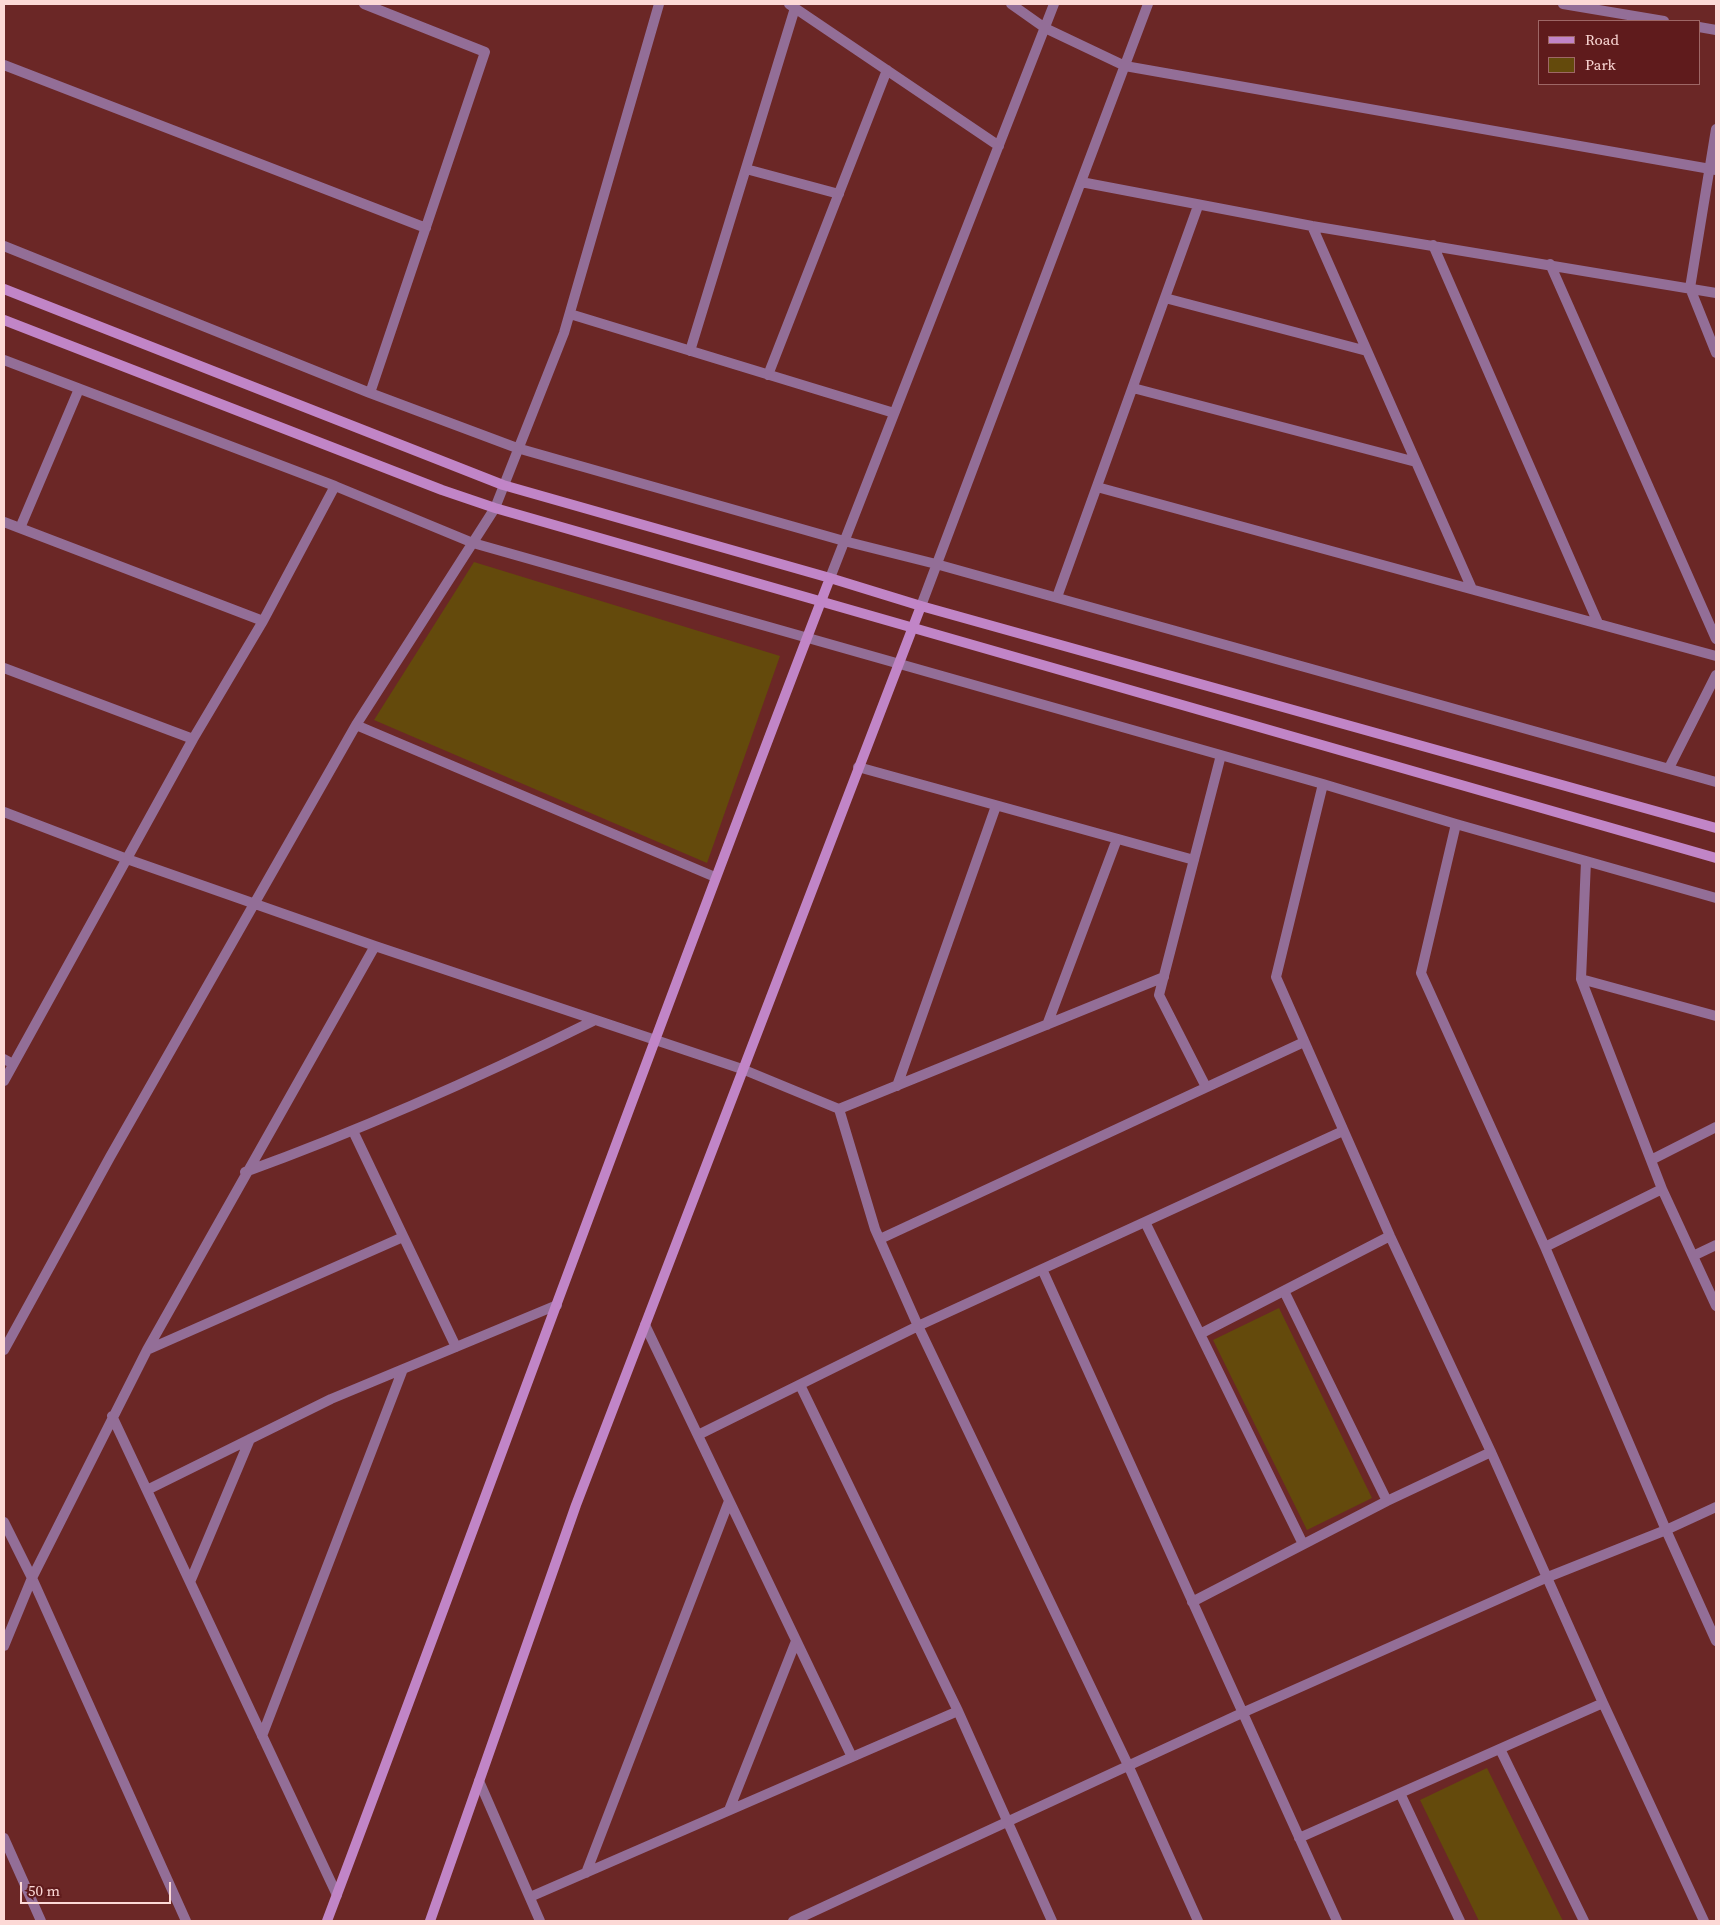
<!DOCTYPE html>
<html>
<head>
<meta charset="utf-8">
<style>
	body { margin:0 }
	#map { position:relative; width:1720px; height:1925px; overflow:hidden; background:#6b2726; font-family:"Source Serif 4",serif }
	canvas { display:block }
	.frame { position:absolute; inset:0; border:5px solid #fcd9d6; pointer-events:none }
	.legend { position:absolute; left:1538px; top:20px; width:162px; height:65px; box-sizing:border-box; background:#5f1b1c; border:1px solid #9e6766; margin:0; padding:6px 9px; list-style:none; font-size:15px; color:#fcd9d6 }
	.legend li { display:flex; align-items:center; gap:10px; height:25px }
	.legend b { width:25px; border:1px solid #9e6766 }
	.scale { position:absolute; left:20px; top:1882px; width:151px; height:22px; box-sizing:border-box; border:2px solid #fcd9d6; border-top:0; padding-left:6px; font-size:15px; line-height:18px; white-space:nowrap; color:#fcd9d6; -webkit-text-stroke:4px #5f1b1c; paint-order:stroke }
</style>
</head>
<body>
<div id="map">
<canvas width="1720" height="1925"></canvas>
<div class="frame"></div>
<ul class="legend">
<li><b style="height:6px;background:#c185c7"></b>Road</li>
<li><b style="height:14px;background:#644a0c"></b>Park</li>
</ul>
<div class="scale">50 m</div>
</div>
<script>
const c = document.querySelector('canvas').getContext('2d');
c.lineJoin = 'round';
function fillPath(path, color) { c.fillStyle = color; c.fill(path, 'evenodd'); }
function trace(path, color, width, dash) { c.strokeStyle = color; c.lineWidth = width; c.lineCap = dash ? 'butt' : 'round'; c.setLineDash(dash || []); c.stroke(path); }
const green = new Path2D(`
	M 474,562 L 780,656 L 707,863 L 374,720 Z
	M 1279,1308 L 1372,1498 L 1307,1530 L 1213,1340 Z
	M 1487,1768 L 1563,1921 L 1479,1921 L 1420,1800 Z`);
const street = new Path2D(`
	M 364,4 L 485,52 L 370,393
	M 789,4 L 999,146
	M 1011,4 L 1045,28 L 1125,66 L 1716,170
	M 1563,4 L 1664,21
	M 1699,27 L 1716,30
	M 4,65 L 426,228
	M 1716,129 L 1690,288 L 1716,353
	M 746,169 L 839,194
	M 1081,182 L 1312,226 L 1716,293
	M 1312,226 L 1472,589
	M 1433,245 L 1598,623
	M 4,246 L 370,393 L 517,448 L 844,541 L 936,564 L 1716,782
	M 1550,264 L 1716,639
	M 1165,298 L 1367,351
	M 570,314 L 894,413
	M 690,351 L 795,8
	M 4,360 L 335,486 L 473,543 L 1323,784 L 1456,824 L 1716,898
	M 768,375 L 887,70
	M 1133,388 L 1416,462
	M 1097,487 L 1716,656
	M 4,522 L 263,621
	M 20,528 L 79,389
	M 830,578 L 1054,4
	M 1057,597 L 1198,206
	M 921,606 L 1148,4
	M 4,668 L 193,739
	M 356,725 L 495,508 L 564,333 L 659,4
	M 858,767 L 1194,860
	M 1669,768 L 1716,675
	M 1323,784 L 1276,977 L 1390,1236 L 1491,1452 L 1603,1703 L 1704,1921
	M 4,812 L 127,859 L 375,946 L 742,1069 L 839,1109 L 1164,977
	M 1456,824 L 1421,973 L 1545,1247 L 1666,1530 L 1716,1641
	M 1586,861 L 1581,979 L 1662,1189 L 1716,1306
	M 1581,979 L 1716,1016
	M 1047,1025 L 1117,839
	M 4,1059 L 13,1064
	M 4,1081 L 193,739 L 263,621 L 335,486
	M 897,1086 L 996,806
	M 1206,1087 L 1159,995 L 1221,755
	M 839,1109 L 875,1229 L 918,1326 L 1128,1765 L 1198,1921
	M 353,1131 L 456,1347
	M 1651,1160 L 1716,1127
	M 245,1172 C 364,1129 480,1077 593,1021
	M 1145,1222 L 1303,1544
	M 880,1239 L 1304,1042
	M 1545,1247 L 1662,1189
	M 1693,1256 L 1716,1245
	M 1042,1269 L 1337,1921
	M 1284,1291 L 1387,1501
	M 645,1325 L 852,1757
	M 1200,1334 L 1390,1236
	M 4,1350 L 110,1157 L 356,725 L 715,877
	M 147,1350 L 403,1237
	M 800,1385 L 958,1711
	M 112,1416 L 337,1895
	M 698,1435 L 918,1326 L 1343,1131
	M 147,1490 L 331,1399 L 557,1305
	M 4,1522 L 32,1578 L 186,1921
	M 190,1582 L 250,1439
	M 1192,1602 L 1387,1501 L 1491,1452
	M 4,1646 L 32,1578 L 147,1350 L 375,946
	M 262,1736 L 403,1369
	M 1500,1749 L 1584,1921
	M 479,1781 L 540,1921
	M 1400,1793 L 1460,1921
	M 729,1810 L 796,1641
	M 4,1838 L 41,1921
	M 1299,1838 L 1603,1703
	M 586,1873 L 729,1501
	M 530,1897 L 958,1711 L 1052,1921
	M 793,1921 L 1242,1713 L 1548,1577 L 1666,1530 L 1716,1507`);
const secondary = new Path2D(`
	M 4,289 L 503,485 L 830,578 L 921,606 L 1716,828
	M 4,320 L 442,490 L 495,508 L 1716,858
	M 327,1921 C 495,1474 658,1024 830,578
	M 430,1921 L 576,1505 L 921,606`);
fillPath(green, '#644a0c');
trace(street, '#936e97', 10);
trace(secondary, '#c185c7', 10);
</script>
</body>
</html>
